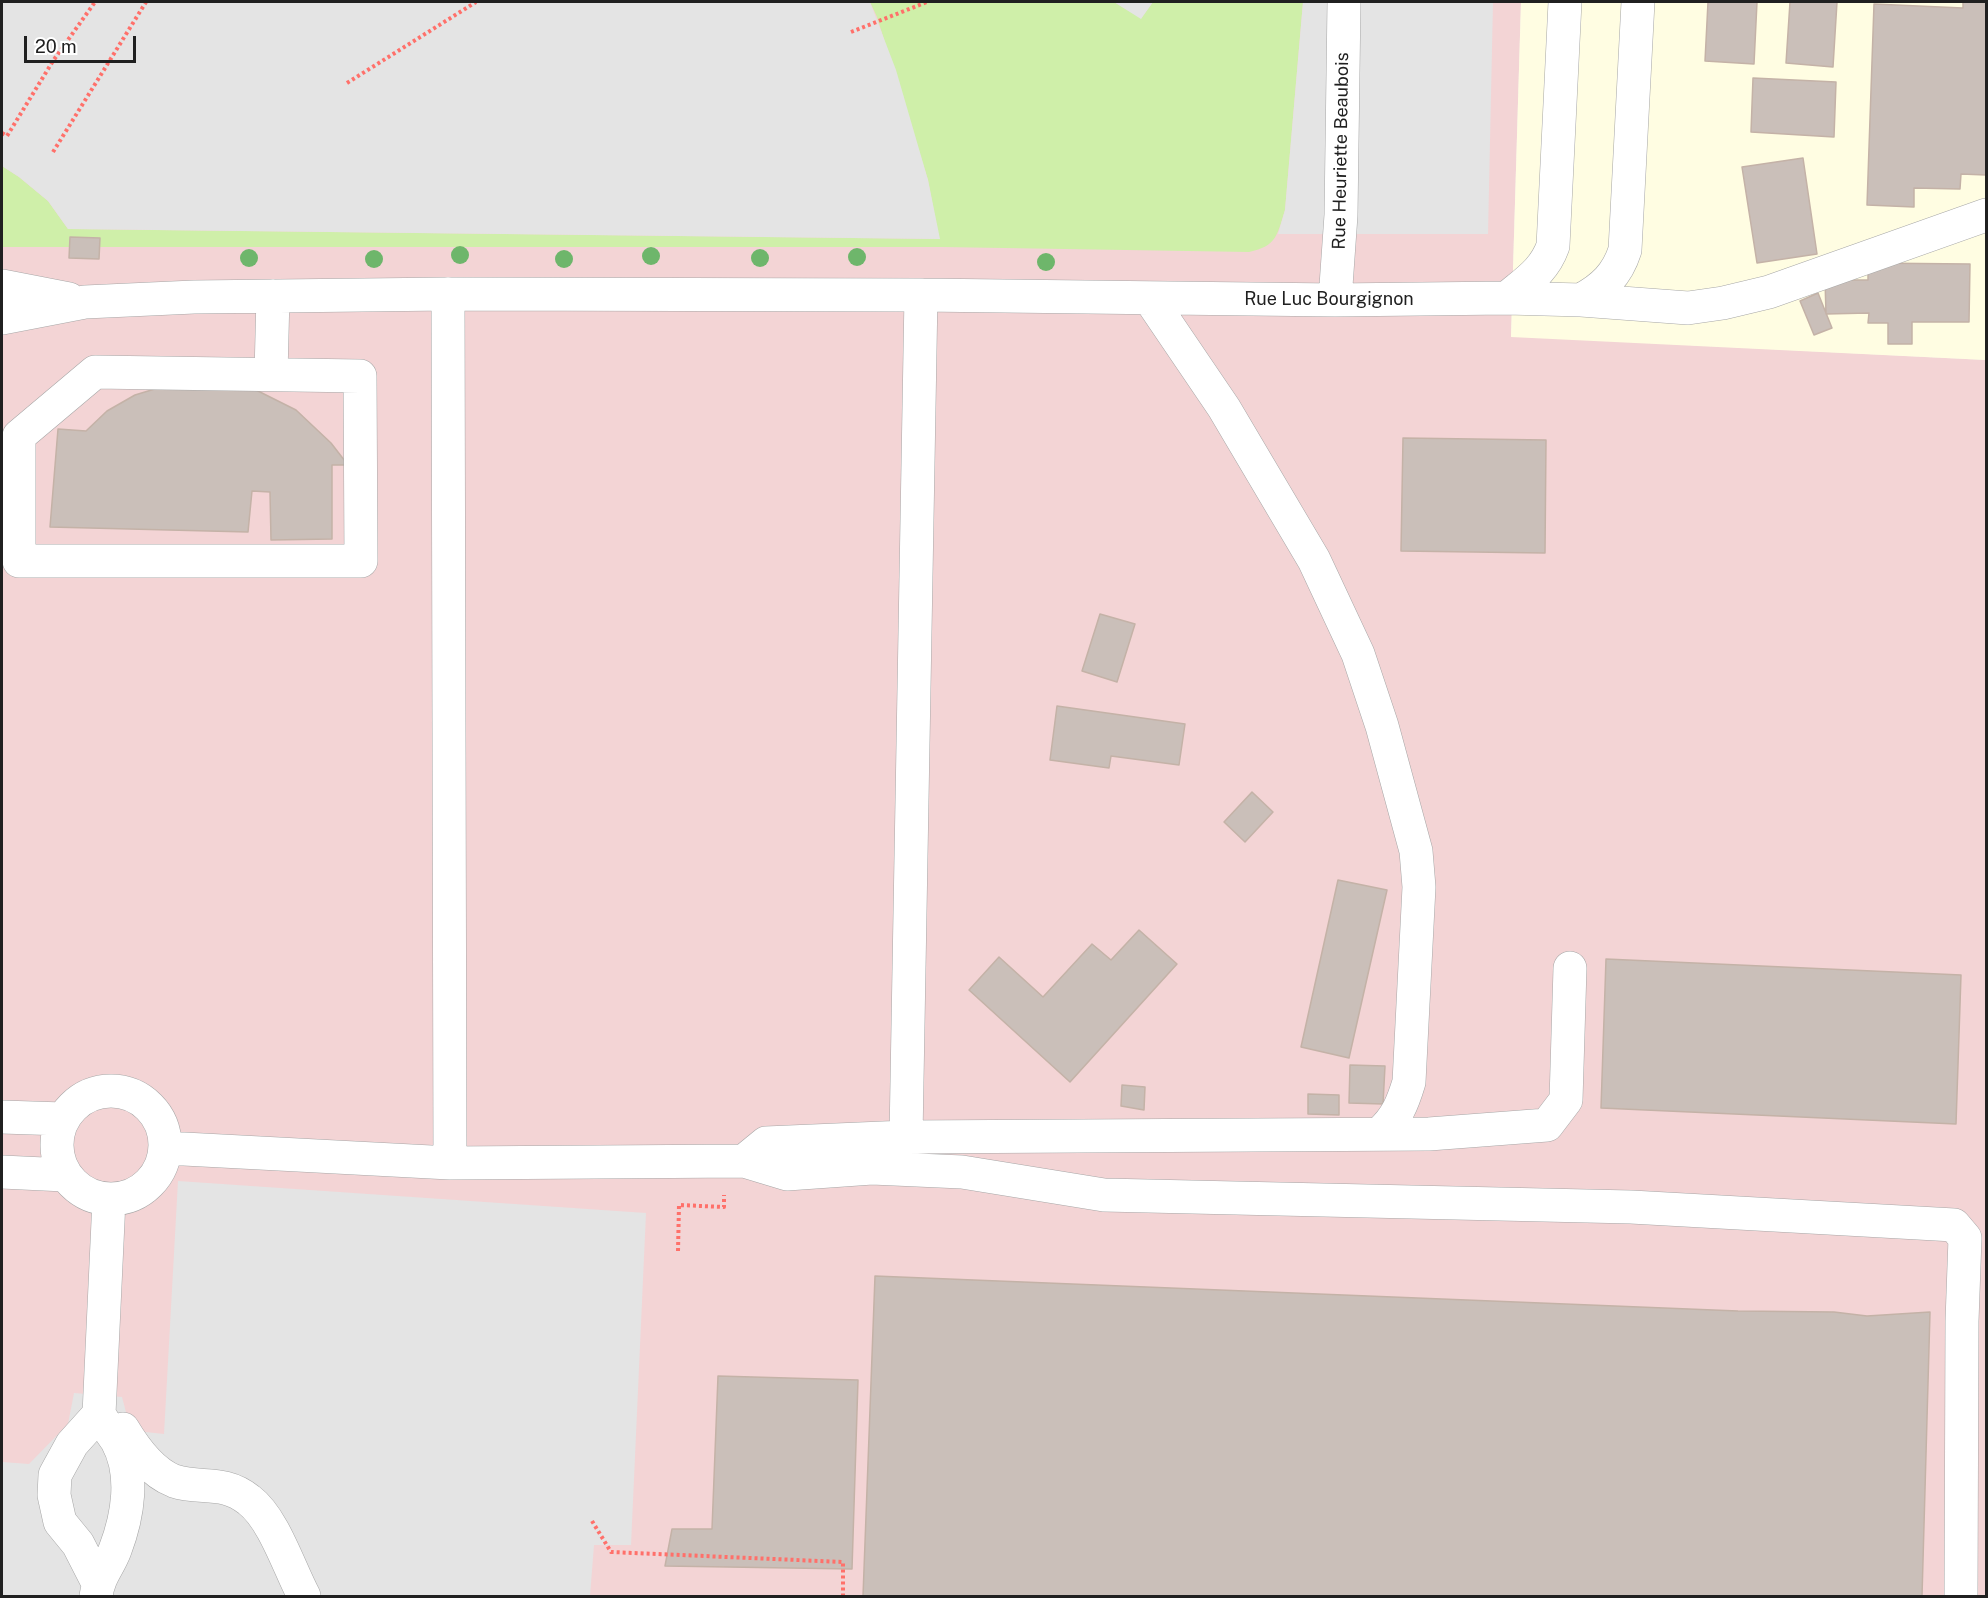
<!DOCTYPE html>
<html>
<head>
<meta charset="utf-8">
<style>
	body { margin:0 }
	#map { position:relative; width:1988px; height:1598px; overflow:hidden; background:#f1ede6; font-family:"Public Sans",sans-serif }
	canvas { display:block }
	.frame { position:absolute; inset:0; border:3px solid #202020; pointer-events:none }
	.scale { position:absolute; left:24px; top:36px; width:112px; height:27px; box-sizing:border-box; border:3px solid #202020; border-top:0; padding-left:8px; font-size:18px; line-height:21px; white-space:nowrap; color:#202020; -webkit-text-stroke:4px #fff; paint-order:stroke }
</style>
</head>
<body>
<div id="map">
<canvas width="1988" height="1598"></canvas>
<div class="frame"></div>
<div class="scale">20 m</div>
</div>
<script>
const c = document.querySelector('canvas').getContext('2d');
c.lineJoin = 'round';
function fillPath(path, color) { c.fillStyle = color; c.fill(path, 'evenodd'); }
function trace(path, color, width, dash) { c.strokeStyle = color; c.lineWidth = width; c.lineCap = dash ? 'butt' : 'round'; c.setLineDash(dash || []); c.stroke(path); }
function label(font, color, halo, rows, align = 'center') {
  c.font = font + ' "Public Sans",sans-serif'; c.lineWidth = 5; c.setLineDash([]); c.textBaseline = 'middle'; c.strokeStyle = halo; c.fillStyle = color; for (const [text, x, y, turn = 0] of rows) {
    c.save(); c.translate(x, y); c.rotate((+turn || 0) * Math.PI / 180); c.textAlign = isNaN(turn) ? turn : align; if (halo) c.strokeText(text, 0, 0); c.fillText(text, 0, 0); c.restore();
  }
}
const commercial = new Path2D(`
	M 2,2 L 1521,2 L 1511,336 L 1986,360 L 1986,1596 L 2,1596 Z`);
const education = new Path2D(`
	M 1521,2 L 1986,2 L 1986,360 L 1511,337 Z`);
const grass = new Path2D(`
	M 870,2 L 1114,2 L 1141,18 L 1153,2 L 1303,2 L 1285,210 C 1277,235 1277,246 1249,252 L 942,247 L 2,247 L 2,166 L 19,177 L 48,201 L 68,229 L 939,239 L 928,180 L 877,17 Z`);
const parking = new Path2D(`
	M 2,2 L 870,2 L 896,70 L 928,180 L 940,239 L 68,229 L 48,201 L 19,177 L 2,166 Z
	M 1114,2 L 1153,2 L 1141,19 Z
	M 1303,2 L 1493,2 L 1488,234 L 1278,234 L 1285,210 Z
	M 178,1181 L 646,1213 L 631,1545 L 594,1545 L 590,1596 L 2,1596 L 2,1462 L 29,1464 L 68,1424 L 74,1393 L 122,1397 L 127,1416 L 136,1431 L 164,1434 Z`);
const building = new Path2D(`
	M 1708,2 L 1757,2 L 1754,64 L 1705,61 Z
	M 1790,2 L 1837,2 L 1833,67 L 1786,63 Z
	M 1963,2 L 1986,2 L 1986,175 L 1961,174 L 1960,189 L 1914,188 L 1914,207 L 1867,205 L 1874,4 L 1963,8 Z
	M 1753,78 L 1836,82 L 1834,137 L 1751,132 Z
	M 1803,158 L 1817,254 L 1757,263 L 1742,167 Z
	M 70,237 L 100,238 L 99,259 L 69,258 Z
	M 1868,263 L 1970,264 L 1969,322 L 1912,322 L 1912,344 L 1888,344 L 1888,323 L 1868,323 L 1869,313 L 1826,314 L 1825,280 L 1868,280 Z
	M 1818,293 L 1832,328 L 1814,335 L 1800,301 Z
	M 158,388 L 254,389 L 296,410 L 331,443 L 348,465 L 332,465 L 332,539 L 271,540 L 270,492 L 252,491 L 248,532 L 50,527 L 58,429 L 86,431 L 107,411 L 135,395 Z
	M 1403,438 L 1546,440 L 1545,553 L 1401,551 Z
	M 1100,614 L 1135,624 L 1117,682 L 1082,671 Z
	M 1057,706 L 1185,724 L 1179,765 L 1111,756 L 1109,768 L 1050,760 Z
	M 1252,792 L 1273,812 L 1245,842 L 1224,822 Z
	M 1338,880 L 1387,890 L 1349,1058 L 1301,1047 Z
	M 1139,930 L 1177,964 L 1070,1082 L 969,990 L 999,957 L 1043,997 L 1092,944 L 1111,960 Z
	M 1606,959 L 1961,975 L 1956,1124 L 1601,1108 Z
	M 1350,1065 L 1385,1066 L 1383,1104 L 1349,1103 Z
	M 1122,1085 L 1145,1087 L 1144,1110 L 1121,1106 Z
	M 1308,1094 L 1339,1095 L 1339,1115 L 1308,1114 Z
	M 875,1276 L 1738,1311 L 1834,1312 L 1867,1316 L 1930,1312 L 1922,1596 L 863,1596 Z
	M 718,1376 L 858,1380 L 852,1569 L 665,1566 L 672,1529 L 712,1529 Z`);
const path = new Path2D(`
	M 851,32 L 927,2
	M 347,83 L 476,2
	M 2,133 L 7,136 L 53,61 L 95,2
	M 53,152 L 146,2
	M 678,1251 L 679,1205 L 724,1207 L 724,1195
	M 592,1521 L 611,1552 L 843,1562 L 843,1596`);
const minor = new Path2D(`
	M 2,286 L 69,299
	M 448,294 L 450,1163
	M 1507,298 C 1527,281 1544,271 1553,246 L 1565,2
	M 1150,299 L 1224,408 L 1314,560 L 1358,654 L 1382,726 L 1416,851 L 1419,887 L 1409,1082 C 1403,1102 1397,1118 1380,1133
	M 1335,300 L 1341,215 L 1344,2
	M 1581,300 C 1603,288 1617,275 1625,250 L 1638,2
	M 2,318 L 85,302 L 194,297 L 448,294 L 921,295 L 1335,300 L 1507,298 L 1581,300 L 1688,308 L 1723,303 L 1769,292 L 1986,215
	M 95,372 L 360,376 L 361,561 L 19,561 L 19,436 Z
	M 271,374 L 273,296
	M57 1145a54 54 0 1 1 108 0a54 54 0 1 1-108 0Z
	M 2,1117 L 63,1119
	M 906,1137 L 921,295
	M 165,1148 L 450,1163 L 744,1161 L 787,1174 L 872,1168 L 962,1172 L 1104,1195 L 1631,1207 L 1954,1225 L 1965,1238 L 1962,1321 L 1961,1596
	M 744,1161 L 766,1143 L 906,1137 L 1429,1134 L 1547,1125 L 1566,1100 L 1570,968
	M 2,1172 L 65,1175
	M 123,1429 C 135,1449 151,1472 174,1481 C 201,1490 223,1479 249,1500 C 274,1519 289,1568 304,1596
	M 98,1583 L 78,1544 L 60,1522 L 54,1495 L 55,1475 L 72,1444 L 99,1414
	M 96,1596 C 99,1575 108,1568 115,1550 C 128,1516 135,1474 117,1441 C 111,1432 104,1423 99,1414 L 109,1200`);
const trees = [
	[460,255],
	[651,256],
	[857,257],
	[249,258],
	[760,258],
	[374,259],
	[564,259],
	[1046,262]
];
const streetNames = [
	["Rue Heuriette Beaubois",1341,151,-89],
	["Rue Luc Bourgignon",1329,299]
];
fillPath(commercial, '#f3d4d5');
fillPath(education, '#fffde2');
fillPath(grass, '#cfefa9');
fillPath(parking, '#e4e4e4');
fillPath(building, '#cabfb9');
trace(building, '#c4b2a7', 1.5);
trace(minor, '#a7a7a7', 34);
trace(path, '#ff706a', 4, [3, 3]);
trace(minor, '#fff', 33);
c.fillStyle = '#6eb66b';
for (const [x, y] of trees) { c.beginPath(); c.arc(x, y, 9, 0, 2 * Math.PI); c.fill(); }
label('18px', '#202020', '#fff', streetNames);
</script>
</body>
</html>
